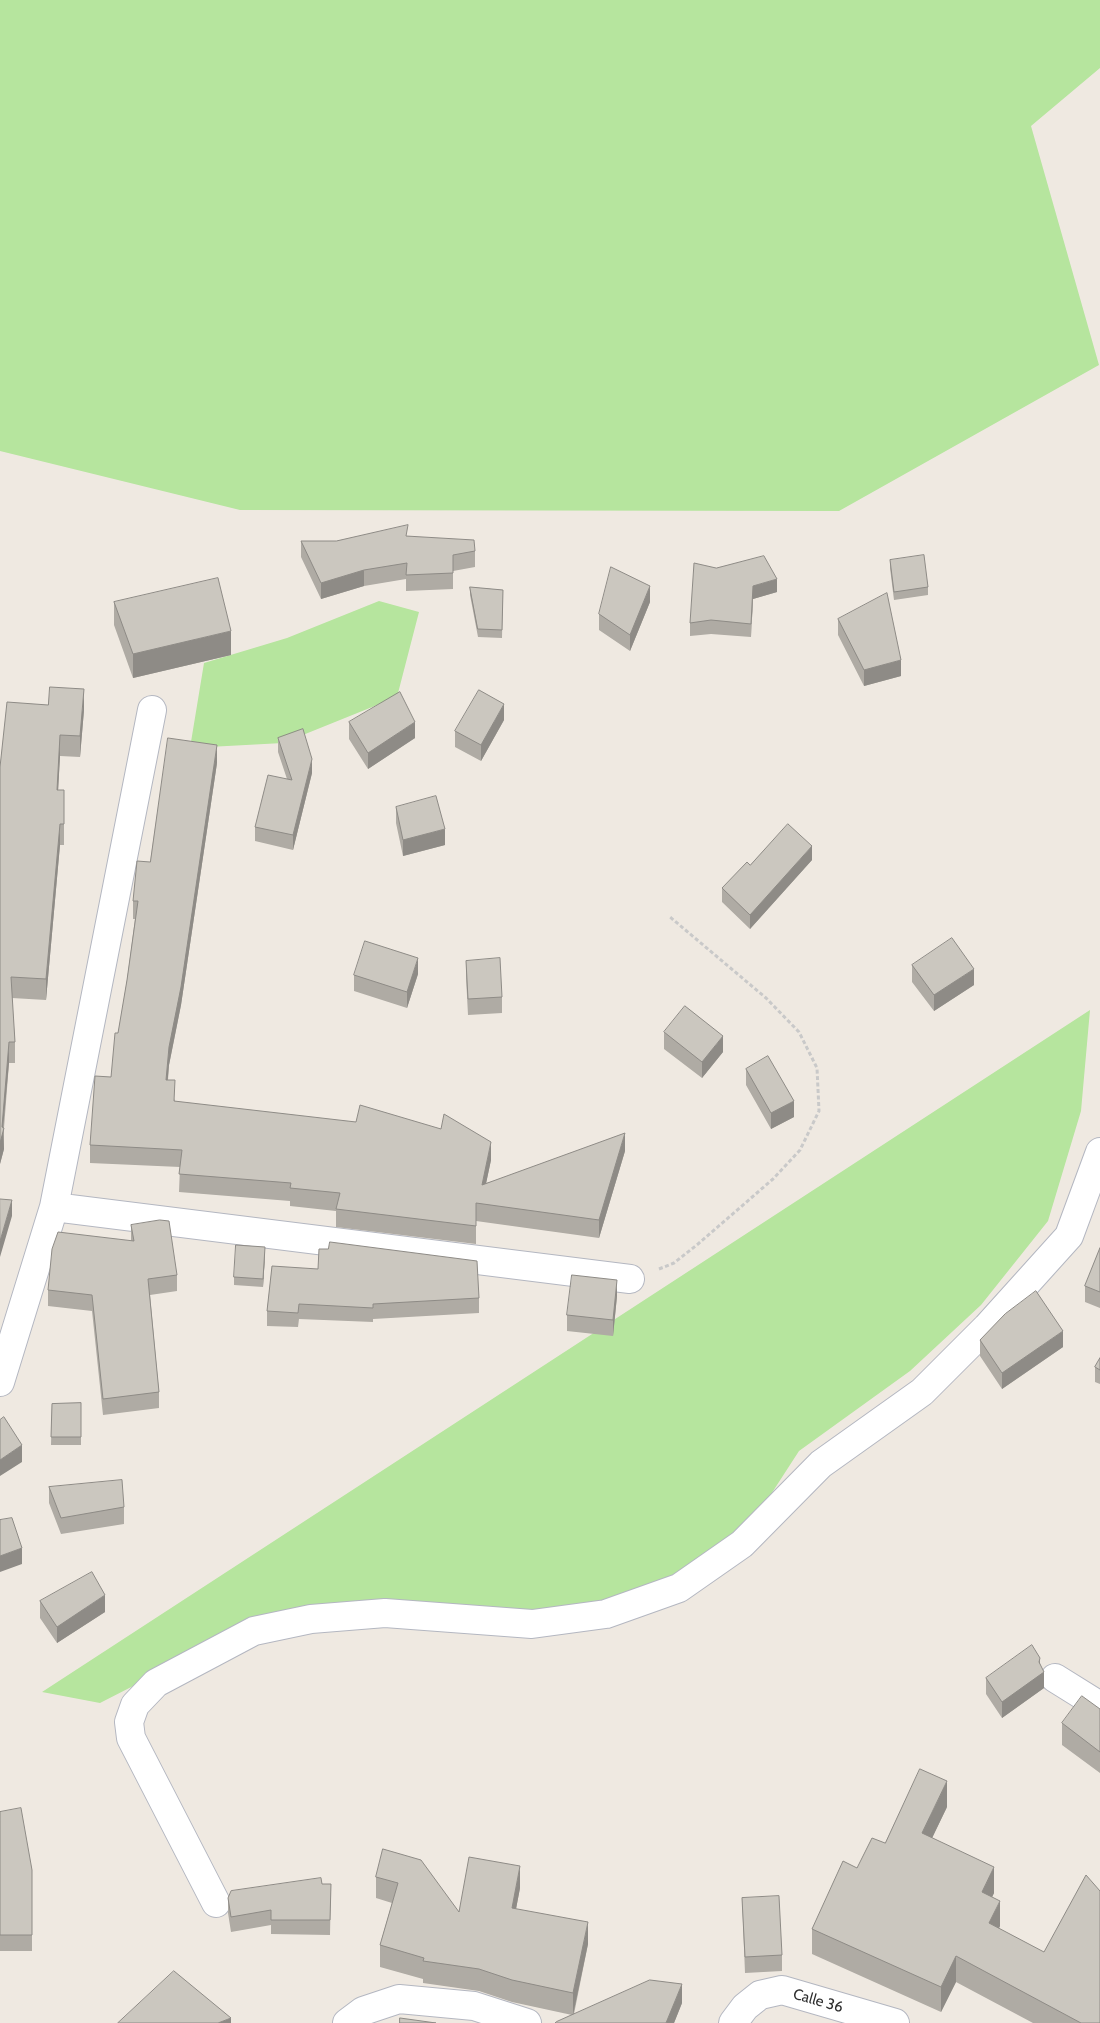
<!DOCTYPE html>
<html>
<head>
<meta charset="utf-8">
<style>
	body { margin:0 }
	canvas { display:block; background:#efe9e1 }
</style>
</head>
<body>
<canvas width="1100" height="2023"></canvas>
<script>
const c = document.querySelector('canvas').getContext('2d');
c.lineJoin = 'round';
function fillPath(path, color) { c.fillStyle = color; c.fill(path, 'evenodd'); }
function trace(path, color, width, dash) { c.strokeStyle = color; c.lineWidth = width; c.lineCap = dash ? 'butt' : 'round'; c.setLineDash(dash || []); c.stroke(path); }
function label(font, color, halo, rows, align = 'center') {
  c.font = font + ' Cabin,sans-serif'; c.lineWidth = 5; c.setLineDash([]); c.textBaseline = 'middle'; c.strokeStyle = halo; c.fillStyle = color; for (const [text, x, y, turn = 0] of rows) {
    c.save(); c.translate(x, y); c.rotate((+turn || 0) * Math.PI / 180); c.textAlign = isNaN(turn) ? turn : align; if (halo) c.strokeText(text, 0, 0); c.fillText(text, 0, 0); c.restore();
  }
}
const green = new Path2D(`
	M 0,0 L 1100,0 L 1100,68 L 1031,126 L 1099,365 L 839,511 L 240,510 L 0,451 Z
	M 379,601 L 419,612 L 397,697 L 283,743 L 190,748 L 204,663 L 287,638 Z
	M 1090,1010 L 1081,1111 L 1048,1221 L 981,1305 L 910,1371 L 799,1451 L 753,1522 L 683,1572 L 585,1608 L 513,1614 L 264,1619 L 100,1703 L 42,1692 Z`);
const path = new Path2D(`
	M 659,1269 L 674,1263 L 698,1244 L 773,1179 L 800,1150 L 819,1111 L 817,1068 L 799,1032 L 766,998 L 670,917`);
const street = new Path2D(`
	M 54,1207 L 630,1279
	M 0,1382 L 54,1207 L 152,710
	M 1055,1678 L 1100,1706
	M 216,1903 L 131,1738 L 129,1722 L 135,1705 L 156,1683 L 254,1631 L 311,1619 L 385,1613 L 532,1624 L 606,1614 L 679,1588 L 742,1544 L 821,1464 L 922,1392 L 987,1327 L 1069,1236 L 1100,1152
	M 347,2023 L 363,2011 L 399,1999 L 474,2006 L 527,2023
	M 733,2023 L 745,2007 L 760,1995 L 782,1990 L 895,2023`);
const wall = new Path2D(`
	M 408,536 L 475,551 L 475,567 L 453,571 L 453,589 L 406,591 L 406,579 L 364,586 L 321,599 L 301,557 L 301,541 L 336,541 Z
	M 890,560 L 928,587 L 928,595 L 894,600 L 890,568 Z
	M 716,568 L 777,592 L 753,599 L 751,637 L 711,634 L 690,636 L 690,623 Z
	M 470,587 L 503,590 L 502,638 L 478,637 L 470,595 Z
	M 114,602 L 231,655 L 133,678 L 114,625 Z
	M 650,602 L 630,651 L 599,630 L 599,614 Z
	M 838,619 L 901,676 L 864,686 L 838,635 Z
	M 84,710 L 80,757 L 60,756 L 58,790 L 64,790 L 64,845 L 60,845 L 46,1000 L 12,998 L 15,1042 L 15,1063 L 9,1063 L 4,1128 L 4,1149 L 0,1164 L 0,767 Z
	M 504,720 L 481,761 L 455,747 L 455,731 Z
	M 349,722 L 415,738 L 368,769 L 349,739 Z
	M 278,738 L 312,773 L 293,850 L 255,841 L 255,827 L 287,779 L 278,752 Z
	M 217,763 L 181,1005 L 169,1065 L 168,1080 L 175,1101 L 491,1160 L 486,1183 L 625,1151 L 599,1238 L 476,1221 L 476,1244 L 336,1227 L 336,1211 L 290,1206 L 290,1201 L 179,1192 L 180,1167 L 90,1163 L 90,1145 L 111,1077 L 127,980 L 135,919 L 133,919 L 133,901 L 150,862 Z
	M 396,807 L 445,845 L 403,856 L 396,823 Z
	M 812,860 L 750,929 L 722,902 L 722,888 L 750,865 Z
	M 466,961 L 502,997 L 502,1013 L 468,1015 L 466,977 Z
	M 912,965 L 974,985 L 934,1011 L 912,982 Z
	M 418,974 L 407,1008 L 354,991 L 354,975 Z
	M 664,1032 L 723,1052 L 702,1078 L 664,1049 Z
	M 746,1069 L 794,1117 L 771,1129 L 746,1085 Z
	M 131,1225 L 177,1275 L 177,1291 L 150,1295 L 159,1392 L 159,1408 L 103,1415 L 92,1311 L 48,1306 L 48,1290 L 131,1241 Z
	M 1100,1248 L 1100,1308 L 1085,1302 L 1085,1286 Z
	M 265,1255 L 263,1287 L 234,1285 L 234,1277 Z
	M 272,1266 L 479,1298 L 479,1313 L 373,1319 L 373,1322 L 299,1319 L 298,1327 L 267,1326 L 267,1311 Z
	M 617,1296 L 613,1336 L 567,1331 L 567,1315 Z
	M 980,1340 L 1063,1347 L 1002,1389 L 980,1356 Z
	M 1100,1358 L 1100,1384 L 1095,1382 L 1095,1367 Z
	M 81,1403 L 81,1445 L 51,1445 L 52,1404 Z
	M 49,1487 L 124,1507 L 124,1524 L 61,1534 L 49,1503 Z
	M 40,1601 L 105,1612 L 57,1643 L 40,1618 Z
	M 1040,1664 L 1044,1688 L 1002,1718 L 986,1694 L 986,1678 Z
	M 1100,1709 L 1100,1773 L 1062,1745 L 1062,1723 Z
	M 947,1807 L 932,1838 L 994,1893 L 992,1897 L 1000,1926 L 999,1928 L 1100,2023 L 1033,2023 L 956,1982 L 941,2012 L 812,1954 L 812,1929 L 857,1868 L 885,1843 Z
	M 0,1812 L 32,1870 L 32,1951 L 0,1951 Z
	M 383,1849 L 459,1912 L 520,1888 L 516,1909 L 588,1944 L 574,2014 L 682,2003 L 674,2023 L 555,2023 L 572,2015 L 512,2002 L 479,1991 L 423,1983 L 423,1979 L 380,1967 L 380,1945 L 392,1903 L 376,1898 L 376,1877 Z
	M 322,1884 L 331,1884 L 330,1935 L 271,1934 L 271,1925 L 231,1932 L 228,1913 L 228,1898 Z
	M 742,1898 L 782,1955 L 782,1971 L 745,1973 Z`);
const shadedWall = new Path2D(`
	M 364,570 L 364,586 L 321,599 L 321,583 Z
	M 777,579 L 777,592 L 753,599 L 751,637 L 753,586 Z
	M 650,586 L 650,602 L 630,651 L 630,635 Z
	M 231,631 L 231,655 L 133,678 L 133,654 Z
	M 901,660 L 901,676 L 864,686 L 864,670 Z
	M 84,689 L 84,710 L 80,757 L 80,736 Z
	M 504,704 L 504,720 L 481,761 L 481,745 Z
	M 415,722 L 415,738 L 368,769 L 368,753 Z
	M 60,735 L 60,756 L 57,811 L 57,790 Z
	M 217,745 L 217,763 L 181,1005 L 169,1065 L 166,1098 L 166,1080 L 169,1047 Z
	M 312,759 L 312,773 L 293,850 L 293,835 Z
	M 60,824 L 60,845 L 46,1000 L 46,979 Z
	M 445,829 L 445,845 L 403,856 L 403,840 Z
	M 812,846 L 812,860 L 750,929 L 750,915 Z
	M 418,958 L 418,974 L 407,1008 L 407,992 Z
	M 974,969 L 974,985 L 934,1011 L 934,995 Z
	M 723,1036 L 723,1052 L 702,1078 L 702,1062 Z
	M 9,1042 L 9,1063 L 3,1128 L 4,1149 L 0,1164 L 0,1143 Z
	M 794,1101 L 794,1117 L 771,1129 L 771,1113 Z
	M 625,1133 L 625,1151 L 599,1238 L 599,1220 Z
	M 491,1142 L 491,1160 L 482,1203 L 482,1185 Z
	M 12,1200 L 12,1216 L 0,1257 L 0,1241 Z
	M 265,1247 L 265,1255 L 263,1287 L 263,1279 Z
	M 617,1280 L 617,1296 L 613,1336 L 613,1320 Z
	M 1063,1331 L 1063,1347 L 1002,1389 L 1002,1373 Z
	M 22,1445 L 22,1462 L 0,1476 L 0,1460 Z
	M 22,1548 L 22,1564 L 0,1572 L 0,1556 Z
	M 105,1595 L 105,1612 L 57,1643 L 57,1627 Z
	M 1040,1658 L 1040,1674 L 1044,1672 L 1044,1688 L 1002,1718 L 1002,1702 L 1039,1662 Z
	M 947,1781 L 947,1807 L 922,1859 L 922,1833 Z
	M 520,1866 L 520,1888 L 512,1930 L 512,1908 Z
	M 994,1867 L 994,1893 L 982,1918 L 982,1892 Z
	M 1000,1901 L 1000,1926 L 989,1949 L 989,1923 Z
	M 588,1922 L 588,1944 L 573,2015 L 573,1993 Z
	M 956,1956 L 956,1982 L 941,2012 L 941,1987 Z
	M 682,1984 L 682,2003 L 674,2023 L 666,2023 Z
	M 231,2018 L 231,2023 L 218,2023 Z`);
const building = new Path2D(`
	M 408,525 L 406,536 L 474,540 L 475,551 L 453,555 L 453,573 L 406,575 L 407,563 L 364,570 L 321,583 L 301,541 L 336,541 Z
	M 924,555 L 928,587 L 894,592 L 890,560 Z
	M 764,556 L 777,579 L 753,586 L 751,624 L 711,620 L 690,623 L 694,563 L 716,568 Z
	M 611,567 L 650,586 L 630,635 L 599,614 Z
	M 218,578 L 231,631 L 133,654 L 114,602 Z
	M 470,587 L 503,590 L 502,630 L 478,629 Z
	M 887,593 L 901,660 L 864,670 L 838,619 Z
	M 50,687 L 84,689 L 80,736 L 60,735 L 57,790 L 64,790 L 64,824 L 60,824 L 46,979 L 11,977 L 15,1042 L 9,1042 L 2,1127 L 4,1128 L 0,1143 L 0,767 L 7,702 L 48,705 Z
	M 479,690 L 504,704 L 481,745 L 455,731 Z
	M 400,692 L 415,722 L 368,753 L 349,722 Z
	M 303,729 L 312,759 L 293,835 L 255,827 L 268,775 L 292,780 L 278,738 Z
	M 168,738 L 217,745 L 181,987 L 169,1047 L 166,1080 L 175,1080 L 174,1101 L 356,1122 L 360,1105 L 441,1129 L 444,1114 L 491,1142 L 482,1185 L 625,1133 L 599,1220 L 476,1203 L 476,1226 L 336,1209 L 340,1193 L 290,1188 L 291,1183 L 179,1174 L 182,1150 L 90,1145 L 95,1076 L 111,1077 L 115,1033 L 118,1033 L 127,980 L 138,901 L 133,901 L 137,861 L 150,862 Z
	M 436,796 L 445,829 L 403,840 L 396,807 Z
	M 788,824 L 812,846 L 750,915 L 722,888 L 747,862 L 750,865 Z
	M 952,938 L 974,969 L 934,995 L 912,965 Z
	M 365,941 L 418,958 L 407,992 L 354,975 Z
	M 500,958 L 502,997 L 468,999 L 466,961 Z
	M 685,1006 L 723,1036 L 702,1062 L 664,1032 Z
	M 768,1056 L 794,1101 L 771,1113 L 746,1069 Z
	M 0,1199 L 12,1200 L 0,1241 Z
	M 160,1220 L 169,1221 L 177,1275 L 148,1279 L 159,1392 L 103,1399 L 92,1295 L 48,1290 L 52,1249 L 58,1232 L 134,1241 L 131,1225 Z
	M 330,1242 L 477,1261 L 479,1298 L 373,1304 L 373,1308 L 299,1304 L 298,1313 L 267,1311 L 272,1266 L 318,1269 L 319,1249 L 328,1249 Z
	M 236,1245 L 265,1247 L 263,1279 L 234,1277 Z
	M 1100,1248 L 1100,1292 L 1085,1286 Z
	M 572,1275 L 617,1280 L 613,1320 L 567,1315 Z
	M 1036,1291 L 1063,1331 L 1002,1373 L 980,1340 L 1005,1314 Z
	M 1100,1358 L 1100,1370 L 1095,1367 Z
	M 81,1403 L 81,1437 L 51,1437 L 52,1404 Z
	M 4,1417 L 22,1445 L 0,1460 L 0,1420 Z
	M 122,1480 L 124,1507 L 61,1518 L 49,1487 Z
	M 12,1518 L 22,1548 L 0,1556 L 0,1520 Z
	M 92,1572 L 105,1595 L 57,1627 L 40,1601 Z
	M 1032,1645 L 1040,1658 L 1039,1662 L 1044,1672 L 1002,1702 L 986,1678 Z
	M 1082,1696 L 1100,1709 L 1100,1752 L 1062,1723 Z
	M 920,1769 L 947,1781 L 922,1833 L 994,1867 L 982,1892 L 1000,1901 L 989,1923 L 1044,1952 L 1086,1875 L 1100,1891 L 1100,2023 L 1081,2023 L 956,1956 L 941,1987 L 812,1929 L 843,1861 L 857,1868 L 872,1838 L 885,1843 Z
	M 21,1808 L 32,1870 L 32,1935 L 0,1935 L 0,1812 Z
	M 383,1849 L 421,1860 L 459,1912 L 469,1857 L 520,1866 L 512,1908 L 588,1922 L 573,1993 L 512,1980 L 479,1969 L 423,1961 L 424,1958 L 380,1945 L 398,1883 L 376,1877 Z
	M 321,1878 L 322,1884 L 331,1884 L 330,1920 L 271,1920 L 271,1910 L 231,1917 L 228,1898 L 231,1891 Z
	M 779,1896 L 782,1955 L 745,1957 L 742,1898 Z
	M 174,1971 L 231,2018 L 218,2023 L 118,2023 Z
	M 650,1980 L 682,1984 L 666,2023 L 555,2023 L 556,2022 Z
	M 400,2018 L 436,2023 L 400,2023 Z`);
const streetNames = [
	["Calle 36",818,2001,16]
];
fillPath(green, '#b6e59e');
trace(street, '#b4b7c1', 30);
trace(path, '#c9c9c9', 3, [4, 2.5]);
trace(street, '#fff', 28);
fillPath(wall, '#afaba4');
fillPath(shadedWall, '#8e8b86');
fillPath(building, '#cbc7bf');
trace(building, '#8e8b86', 1);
label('15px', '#2e2e2e', '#fff', streetNames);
</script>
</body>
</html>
